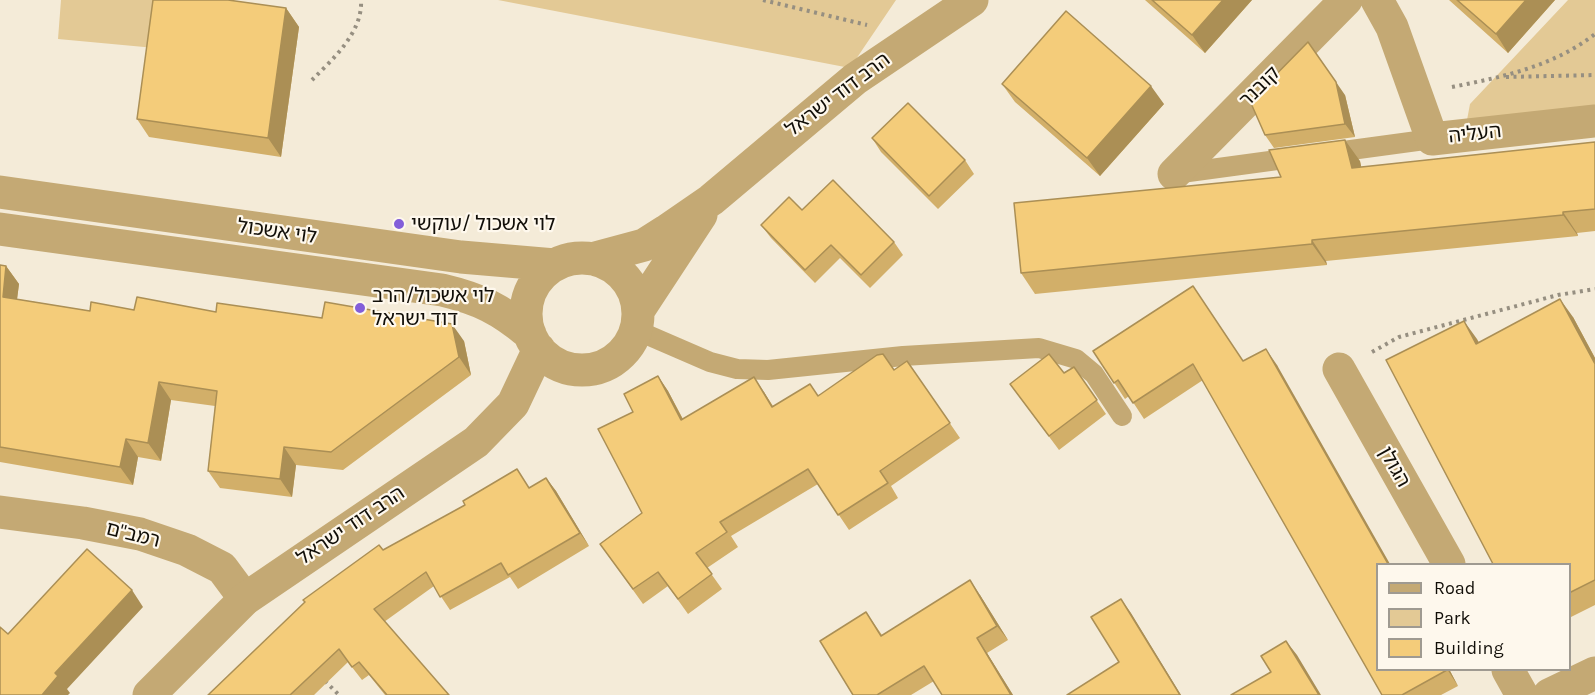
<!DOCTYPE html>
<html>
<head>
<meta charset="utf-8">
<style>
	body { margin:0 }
	#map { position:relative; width:1595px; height:695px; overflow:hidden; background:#f4ebd8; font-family:Karla,sans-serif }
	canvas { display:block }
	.legend { position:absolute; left:1376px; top:563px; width:195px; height:108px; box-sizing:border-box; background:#fef8ed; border:2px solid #9f9a91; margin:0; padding:8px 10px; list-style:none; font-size:18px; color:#110e08 }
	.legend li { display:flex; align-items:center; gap:12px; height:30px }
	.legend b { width:30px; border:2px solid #9f9a91 }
</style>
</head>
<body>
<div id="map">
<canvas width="1595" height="695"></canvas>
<ul class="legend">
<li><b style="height:8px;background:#c4a974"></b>Road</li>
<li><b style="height:16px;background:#e3c995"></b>Park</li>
<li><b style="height:16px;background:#f4cc7a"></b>Building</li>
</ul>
</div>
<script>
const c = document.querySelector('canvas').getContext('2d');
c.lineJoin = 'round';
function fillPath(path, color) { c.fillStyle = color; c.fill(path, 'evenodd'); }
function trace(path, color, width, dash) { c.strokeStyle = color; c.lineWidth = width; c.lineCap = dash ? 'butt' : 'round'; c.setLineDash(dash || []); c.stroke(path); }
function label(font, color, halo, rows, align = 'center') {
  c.font = font + ' Karla,"Noto Sans Hebrew",sans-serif'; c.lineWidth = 4.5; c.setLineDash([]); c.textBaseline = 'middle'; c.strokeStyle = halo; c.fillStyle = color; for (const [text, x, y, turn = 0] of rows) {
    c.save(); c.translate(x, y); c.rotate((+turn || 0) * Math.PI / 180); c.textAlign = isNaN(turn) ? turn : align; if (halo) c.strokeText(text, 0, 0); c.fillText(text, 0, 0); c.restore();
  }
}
const green = new Path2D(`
	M 61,0 L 160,0 L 155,48 L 58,39 Z
	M 498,0 L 896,0 L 850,68 Z
	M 1568,0 L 1595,0 L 1595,106 L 1467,120 L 1470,104 Z`);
const path = new Path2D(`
	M 763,0 L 867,25
	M 1506,77 L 1595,75
	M 312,80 C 333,59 363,32 361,0
	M 1452,87 C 1503,77 1554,66 1595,34
	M 1372,352 L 1399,337 L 1558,295 L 1595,289
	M 325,681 L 339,695`);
const service = new Path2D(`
	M 1174,174 L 1432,139
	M 636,330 L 710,362 L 737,369 L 768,370 L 903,356 L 1039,348 L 1076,359 L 1094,374 L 1122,416`);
const minor = new Path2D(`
	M 1377,0 L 1392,27 L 1432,139 L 1595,121
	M 1174,174 L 1346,0
	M 1339,369 L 1449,564
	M 0,512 L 83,523 L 140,534 L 187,550 L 222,568 L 245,599
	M 1508,670 L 1522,695
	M 1549,695 L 1595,673`);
const tertiary = new Path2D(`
	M 0,192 L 461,257 L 555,265
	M 0,229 L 442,290 C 480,299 500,309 530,334
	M526 314a56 56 0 1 1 112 0a56 56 0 1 1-112 0Z
	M 592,259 L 644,245 L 666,231 L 711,200 L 855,79 L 972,0
	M 638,311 L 701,215
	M 149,695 L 245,599 L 476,442 L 513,404 L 539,349`);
const wall = new Path2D(`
	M 1145,0 L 1252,0 L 1205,53 Z
	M 1449,0 L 1555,0 L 1508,53 Z
	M 286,8 L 299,27 L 281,157 L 149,137 L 137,119 Z
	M 1002,84 L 1164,104 L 1100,176 L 1015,102 Z
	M 1345,95 L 1355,137 L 1274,148 L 1265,135 Z
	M 872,138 L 965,160 L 974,174 L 938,209 L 881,152 Z
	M 1595,142 L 1595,231 L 1577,233 L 1578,236 L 1326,261 L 1327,265 L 1035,294 L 1021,273 L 1281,177 L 1360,161 L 1361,167 Z
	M 802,210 L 894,242 L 903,255 L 870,288 L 840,258 L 815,283 L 771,238 L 761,225 Z
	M 0,265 L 6,266 L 19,284 L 17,299 L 90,311 L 134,310 L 216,312 L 464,341 L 471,375 L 343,470 L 296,465 L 292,497 L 220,488 L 208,471 L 215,406 L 171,400 L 161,461 L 138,457 L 133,485 L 0,462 Z
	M 1573,317 L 1595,358 L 1595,605 L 1569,618 L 1569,564 L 1477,339 L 1479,343 Z
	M 1093,351 L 1244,361 L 1277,365 L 1377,669 L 1449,669 L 1458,686 L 1441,695 L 1382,695 L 1203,380 L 1144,419 L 1129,396 L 1125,399 Z
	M 907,361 L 960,438 L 891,486 L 898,498 L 849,530 L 818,484 L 731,536 L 738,547 L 707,568 L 722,589 L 688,614 L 668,586 L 643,604 L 600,544 L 642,513 L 633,412 L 658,376 L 668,391 L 683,419 L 764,392 L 773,406 L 818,395 L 894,370 Z
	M 1074,367 L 1106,414 L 1059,450 L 1010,384 L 1064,373 Z
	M 546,478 L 556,491 L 589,546 L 518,589 L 510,577 L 450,610 L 434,586 L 384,622 L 449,695 L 385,695 L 369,675 L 362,680 L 348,662 L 314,695 L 208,695 L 383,550 L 530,488 Z
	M 980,595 L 1008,640 L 987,653 L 1013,695 L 942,695 L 934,681 L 911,695 L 853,695 L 866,612 L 882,635 Z`);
const shadedWall = new Path2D(`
	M 1223,0 L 1252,0 L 1205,53 L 1192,35 Z
	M 1526,0 L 1555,0 L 1508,53 L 1496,34 Z
	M 286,8 L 299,27 L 281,157 L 268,138 Z
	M 1336,82 L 1345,95 L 1355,137 L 1345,124 Z
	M 1151,86 L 1164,104 L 1100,176 L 1087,158 Z
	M 1345,140 L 1360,161 L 1366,189 L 1352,168 Z
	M 1563,212 L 1577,233 L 1578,236 L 1563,215 Z
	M 1312,240 L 1326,261 L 1327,265 L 1312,244 Z
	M 6,266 L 19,284 L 15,315 L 3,297 Z
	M 1560,299 L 1573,317 L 1595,358 L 1595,364 Z
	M 1464,321 L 1477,339 L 1489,362 L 1476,344 Z
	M 452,324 L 464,341 L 471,375 L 459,357 Z
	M 1266,349 L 1277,365 L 1390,564 L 1388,564 Z
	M 658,376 L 668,391 L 691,435 L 681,420 Z
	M 754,377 L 764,392 L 782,422 L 772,407 Z
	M 159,382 L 171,400 L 161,461 L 148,443 Z
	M 126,439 L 138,457 L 133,485 L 120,467 Z
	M 284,447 L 296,465 L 292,497 L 280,479 Z
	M 546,478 L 556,491 L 589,546 L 580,533 Z
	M 970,580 L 980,595 L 1008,640 L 997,626 Z
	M 132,590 L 143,607 L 67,689 L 70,693 L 68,695 L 42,695 L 55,673 Z
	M 1121,599 L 1131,613 L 1181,695 L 1180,695 Z
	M 977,638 L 987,653 L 1013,695 L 1011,695 Z
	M 1286,641 L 1297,655 L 1321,695 L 1319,695 Z
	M 1447,669 L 1449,669 L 1458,686 Z`);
const building = new Path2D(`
	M 153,0 L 228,0 L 286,8 L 268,138 L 137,119 Z
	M 1152,0 L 1223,0 L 1192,35 Z
	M 1457,0 L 1526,0 L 1496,34 Z
	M 1066,11 L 1151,86 L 1087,158 L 1002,84 Z
	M 1308,42 L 1336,82 L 1345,124 L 1265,135 L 1250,101 Z
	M 908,103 L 965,160 L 929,196 L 872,138 Z
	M 1345,140 L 1352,168 L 1595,142 L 1595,209 L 1563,212 L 1563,215 L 1312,240 L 1312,244 L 1021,273 L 1014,203 L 1281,177 L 1269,150 Z
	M 833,180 L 894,242 L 861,275 L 831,245 L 805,270 L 761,225 L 789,197 L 802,210 Z
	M 0,265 L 6,266 L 3,297 L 90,311 L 91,302 L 134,310 L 137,297 L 216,312 L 217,303 L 322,318 L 325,302 L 452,324 L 459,357 L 331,452 L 284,447 L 280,479 L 208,471 L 217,391 L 159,382 L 148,443 L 126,439 L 120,467 L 0,447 Z
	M 1193,286 L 1243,361 L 1266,349 L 1388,564 L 1377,564 L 1377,669 L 1447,670 L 1402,695 L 1382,695 L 1193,364 L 1133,403 L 1118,380 L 1114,383 L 1093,351 Z
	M 1560,299 L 1595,364 L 1595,580 L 1569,593 L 1569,564 L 1493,564 L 1386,360 L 1464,321 L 1476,344 Z
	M 883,354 L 894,370 L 907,361 L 950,423 L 880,471 L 888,483 L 838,515 L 808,469 L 720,522 L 727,532 L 696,553 L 712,574 L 678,599 L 658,572 L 633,589 L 600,544 L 642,513 L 598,429 L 633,412 L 624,394 L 658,376 L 681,420 L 754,377 L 772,407 L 810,384 L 818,396 L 877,355 Z
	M 1049,354 L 1064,373 L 1074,367 L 1097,400 L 1049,436 L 1010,384 Z
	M 517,469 L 529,488 L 546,478 L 580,533 L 508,575 L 501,563 L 440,597 L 426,572 L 374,609 L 449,695 L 387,695 L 359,662 L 352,667 L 339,649 L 290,695 L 208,695 L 305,602 L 303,600 L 379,545 L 383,550 L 465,505 L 463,501 Z
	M 87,549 L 132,590 L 55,673 L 58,676 L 42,695 L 0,695 L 0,627 L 8,634 Z
	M 970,580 L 997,626 L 977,638 L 1011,695 L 942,695 L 924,666 L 877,695 L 853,695 L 820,641 L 866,612 L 881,636 Z
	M 1121,599 L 1180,695 L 1067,695 L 1119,662 L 1091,617 Z
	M 1286,641 L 1319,695 L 1231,695 L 1271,672 L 1261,656 Z`);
const markers = [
	[399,224,6,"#835ed9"],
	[360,308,6,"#835ed9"]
];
const streetNames = [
	["קובנר",1260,87,-45],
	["הרב דוד ישראל",838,95,-37],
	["העליה",1475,134,-6],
	["לוי אשכול",277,232,8],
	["הגולן",1394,467,61],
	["הרב דוד ישראל",351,526,-34],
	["רמב\"ם",133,535,14]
];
const poiNames = [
	["לוי אשכול /עוקשי",411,224],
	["לוי אשכול/הרב",372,296],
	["דוד ישראל",372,319]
];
fillPath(green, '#e3c995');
trace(path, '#968f81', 4, [3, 4.5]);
trace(service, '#c4a974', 20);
trace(minor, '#c4a974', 33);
trace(tertiary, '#c4a974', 33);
fillPath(wall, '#d2af69');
fillPath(shadedWall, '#ab8f55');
fillPath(building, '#f4cc7a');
trace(building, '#ab8f55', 1.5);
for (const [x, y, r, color] of markers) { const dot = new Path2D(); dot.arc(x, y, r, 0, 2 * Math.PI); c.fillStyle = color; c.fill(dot); trace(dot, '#fef8ed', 2); }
label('20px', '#110e08', '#fef8ed', streetNames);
label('20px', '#110e08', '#fef8ed', poiNames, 'left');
</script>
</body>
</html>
